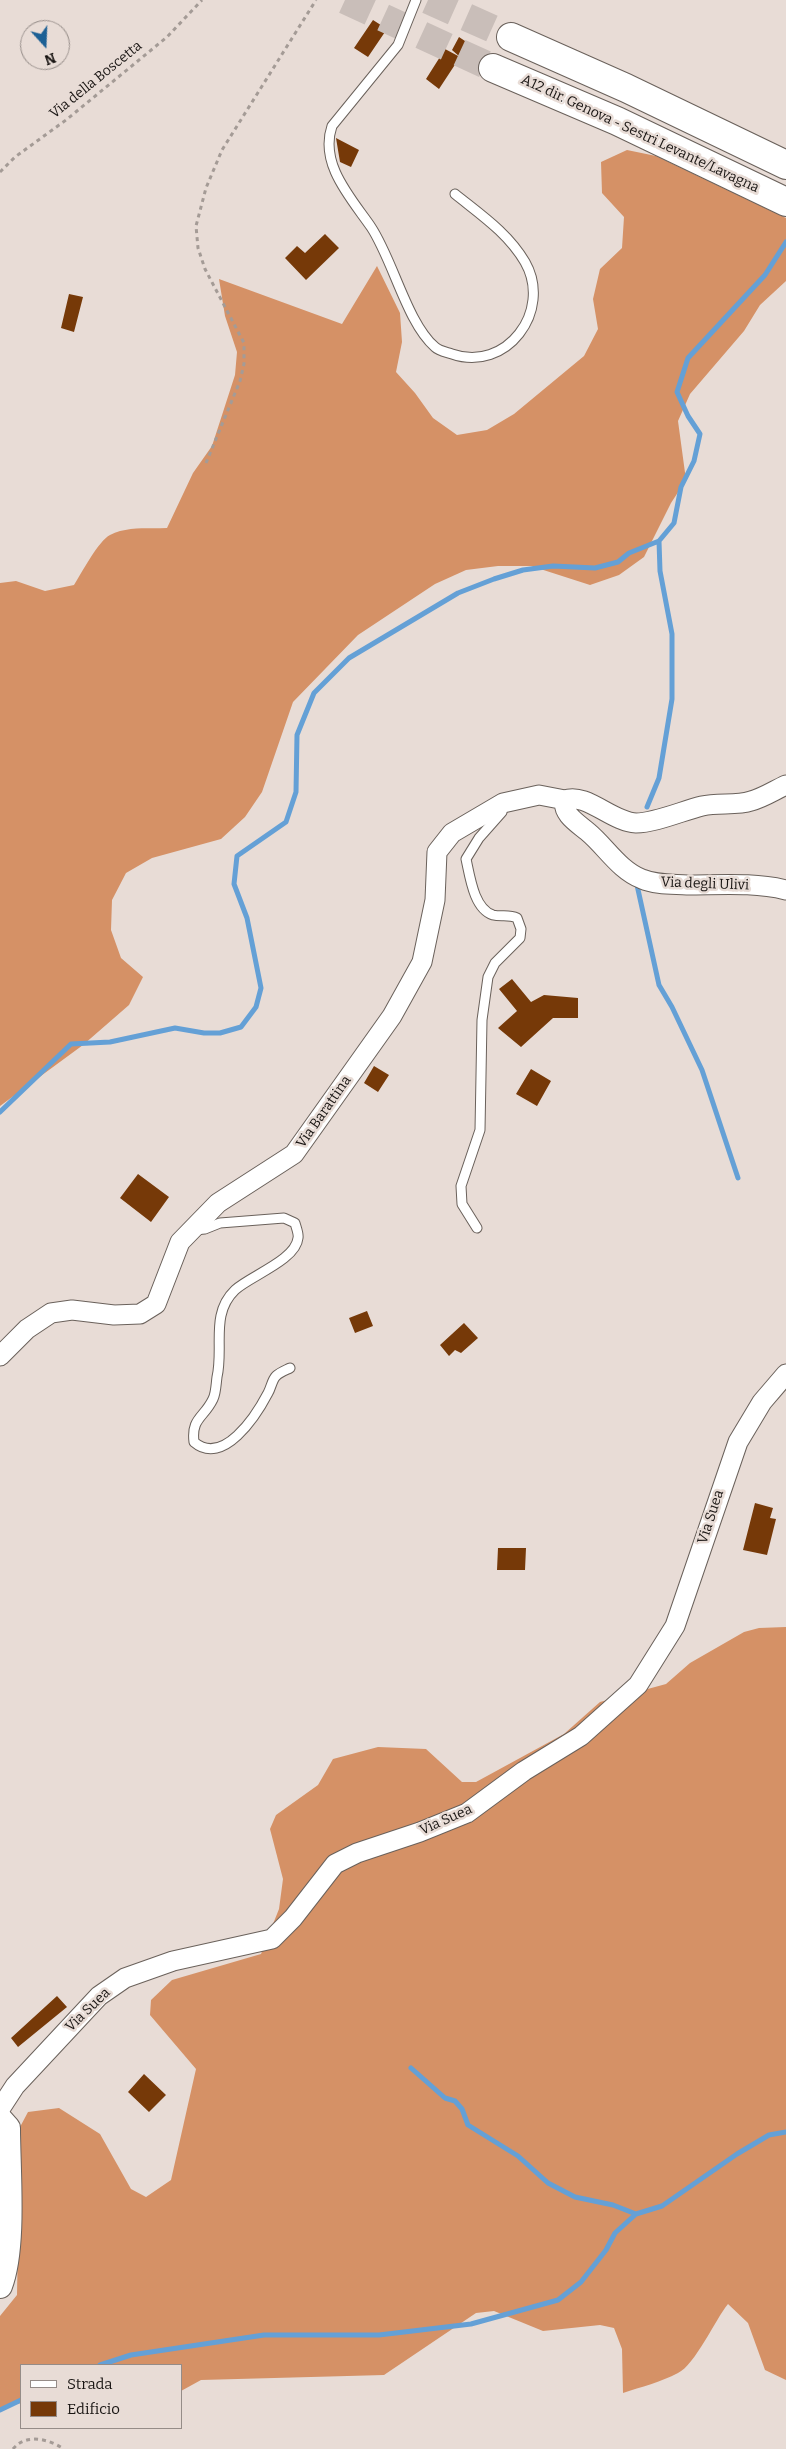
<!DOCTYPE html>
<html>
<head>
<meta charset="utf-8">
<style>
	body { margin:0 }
	#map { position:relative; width:786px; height:2449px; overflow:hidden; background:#e8dcd6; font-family:Bitter,serif }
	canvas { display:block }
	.legend { position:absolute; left:20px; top:2364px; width:162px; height:65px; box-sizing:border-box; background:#e8dcd6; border:1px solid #958c88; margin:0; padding:6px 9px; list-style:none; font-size:15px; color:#191513 }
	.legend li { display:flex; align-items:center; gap:10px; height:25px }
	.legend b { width:25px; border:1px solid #958c88 }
	.north { position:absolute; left:20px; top:20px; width:50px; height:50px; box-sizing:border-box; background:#e8dcd6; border:1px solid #958c88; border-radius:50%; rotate:160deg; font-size:14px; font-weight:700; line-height:20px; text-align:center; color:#191513 }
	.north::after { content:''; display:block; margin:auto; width:18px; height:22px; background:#1c6095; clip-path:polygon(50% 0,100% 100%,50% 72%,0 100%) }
</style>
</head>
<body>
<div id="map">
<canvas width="786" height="2449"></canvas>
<ul class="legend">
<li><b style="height:6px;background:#fff"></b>Strada</li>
<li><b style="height:14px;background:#763908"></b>Edificio</li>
</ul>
<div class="north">N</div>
</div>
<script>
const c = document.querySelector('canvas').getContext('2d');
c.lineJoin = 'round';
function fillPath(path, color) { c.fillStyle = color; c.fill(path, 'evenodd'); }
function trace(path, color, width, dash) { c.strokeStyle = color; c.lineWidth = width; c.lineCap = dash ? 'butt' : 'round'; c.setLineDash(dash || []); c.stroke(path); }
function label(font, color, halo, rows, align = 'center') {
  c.font = font + ' Bitter,serif'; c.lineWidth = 5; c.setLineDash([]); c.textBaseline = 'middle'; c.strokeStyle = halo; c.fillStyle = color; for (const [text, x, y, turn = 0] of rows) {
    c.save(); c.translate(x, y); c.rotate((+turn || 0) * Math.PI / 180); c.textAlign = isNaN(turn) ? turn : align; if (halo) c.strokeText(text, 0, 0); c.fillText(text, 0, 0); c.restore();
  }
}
const forest = new Path2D(`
	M 627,150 L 656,156 L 786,218 L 786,281 L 760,305 L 744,331 L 690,394 L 678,421 L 686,480 L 671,503 L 644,557 L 619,575 L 590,585 L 531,566 L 498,566 L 466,570 L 435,584 L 358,635 L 293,702 L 262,792 L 245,817 L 221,839 L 152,858 L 126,873 L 112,900 L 111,930 L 121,958 L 143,977 L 129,1005 L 83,1045 L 0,1106 L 0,583 L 16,581 L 45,591 L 74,585 C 81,574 99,540 110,535 C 127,526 149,529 167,528 L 193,473 L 212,446 L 235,375 L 237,352 L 225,316 L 219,279 L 342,324 L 377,266 L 400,313 L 402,342 L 396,372 L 415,393 L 433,418 L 457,435 L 487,430 L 514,414 L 584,356 L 598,329 L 593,299 L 600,269 L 622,248 L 624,217 L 602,193 L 601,162 Z
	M 786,1627 L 786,2380 L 765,2370 L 748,2323 L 728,2304 C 715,2320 695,2365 678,2373 C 661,2382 641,2387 623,2393 L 622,2349 L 614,2328 L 600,2325 L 543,2331 L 494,2311 L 476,2313 L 384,2375 L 201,2380 L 181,2391 L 181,2365 L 21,2365 L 21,2403 L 0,2408 L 0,2316 L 17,2295 L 20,2127 L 28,2112 L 59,2108 L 100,2134 L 131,2189 L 146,2197 L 171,2180 L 196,2069 L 150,2015 L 151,2000 L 172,1980 L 261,1954 L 279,1909 L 283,1879 L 270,1829 L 276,1815 L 318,1785 L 333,1759 L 378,1747 L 426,1749 L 462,1782 L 476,1782 L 564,1734 L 600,1702 L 666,1684 L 690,1663 L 744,1632 L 759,1628 Z`);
const stream = new Path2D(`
	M 647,807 L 659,778 L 672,699 L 672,634 L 660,571 L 659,541
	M 637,885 L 659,985 L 672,1007 L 702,1070 L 738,1178
	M 0,1112 L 71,1044 L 110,1042 L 175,1028 L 204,1033 L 220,1033 L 241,1027 L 256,1007 L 261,988 L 247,918 L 234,884 L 237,856 L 286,822 L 296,792 L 297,735 L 314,693 L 349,658 L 458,593 L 494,579 L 523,570 L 553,566 L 595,568 L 618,562 L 629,553 L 659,541 L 674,523 L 681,487 L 694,461 L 700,434 L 688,416 L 677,392 L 688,358 L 765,275 L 786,242
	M 411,2068 L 445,2098 L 455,2101 L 462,2109 L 468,2125 L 518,2156 L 548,2183 L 575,2197 L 613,2205 L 636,2214
	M 100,2365 L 131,2355 L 264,2335 L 379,2335 L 471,2324 L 558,2300 L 581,2282 L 606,2250 L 615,2233 L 636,2214 L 662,2206 L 737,2154 L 769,2135 L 786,2132
	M 0,2410 L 21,2400`);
const building = new Path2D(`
	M 373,20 L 387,29 L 368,57 L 354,48 Z
	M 459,37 L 474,47 L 465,61 L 460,57 L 439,89 L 426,79 L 445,49 L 460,57 L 452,50 Z
	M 336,138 L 359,150 L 351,167 L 340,162 Z
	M 325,234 L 339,248 L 306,280 L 285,258 L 297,246 L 305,253 Z
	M 69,294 L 83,297 L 74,332 L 61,328 Z
	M 512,979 L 531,1002 L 544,995 L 578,998 L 578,1018 L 553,1018 L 521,1047 L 498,1028 L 517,1011 L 499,989 Z
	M 374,1066 L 389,1075 L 378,1092 L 364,1083 Z
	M 531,1069 L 551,1081 L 537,1106 L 516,1094 Z
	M 138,1174 L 169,1197 L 151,1222 L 120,1198 Z
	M 367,1311 L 373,1326 L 355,1333 L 349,1318 Z
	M 464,1323 L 478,1338 L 461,1353 L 455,1350 L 449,1356 L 440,1345 Z
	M 755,1503 L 773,1508 L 770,1518 L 776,1519 L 767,1555 L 743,1550 Z
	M 498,1548 L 526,1548 L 525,1570 L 497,1570 Z
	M 57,1996 L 67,2007 L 18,2047 L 11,2038 Z
	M 144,2074 L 166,2095 L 149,2112 L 128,2092 Z`);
const motorwayTunnel = new Path2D(`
	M 345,0 L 493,68
	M 428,0 L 511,37`);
const path = new Path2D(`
	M 0,172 L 15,157 L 66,120 L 167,37 L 202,0
	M 206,463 L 240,381 L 244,364 L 244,343 L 205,269 L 198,248 L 196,226 L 206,188 L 222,150 L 316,0
	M 13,2449 C 26,2433 49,2439 64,2449`);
const service = new Path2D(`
	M 416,0 L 398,45 L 332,126 C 319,164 351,198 371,227 C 393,260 407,323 435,347 C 439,351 446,352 452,354 C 506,373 553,311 525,262 C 508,233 481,215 455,194
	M 477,1228 L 462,1204 L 461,1186 L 480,1130 L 482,1020 L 488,977 L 495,963 L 520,938 L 521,929 L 517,918 C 509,914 501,917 493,915 C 474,909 470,877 466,859 L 479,838 L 502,812 L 503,806
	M 194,1230 L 205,1229 L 220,1223 L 284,1218 L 295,1223 C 296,1227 299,1234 298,1238 C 296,1260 250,1276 235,1290 C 210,1314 224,1347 217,1377 C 216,1384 216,1393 213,1399 C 204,1418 191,1418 194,1442 C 223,1467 256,1416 268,1393 C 271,1388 272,1380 276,1376 C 280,1372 286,1370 290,1368`);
const minor = new Path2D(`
	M 786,785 C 775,790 763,798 751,801 C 736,806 718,802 702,806 C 682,811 655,823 636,823 C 612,822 586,792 565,800 C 561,814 579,824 588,832 C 606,847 619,870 642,879 C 656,885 672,884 687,885 C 720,885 754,882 786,890
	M 0,1356 L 27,1329 L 51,1313 L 72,1310 L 114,1315 L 140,1314 L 156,1304 L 180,1242 L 218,1203 L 294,1154 L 392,1016 L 422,962 L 435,900 L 437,852 L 452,833 L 503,803 L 539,795 L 565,800
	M 0,2109 L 15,2086 L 99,1996 L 125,1978 L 173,1961 L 272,1939 L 293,1918 L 335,1864 L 357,1853 L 420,1832 L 467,1813 L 524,1771 L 581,1736 L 638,1685 L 675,1626 L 738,1442 L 762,1402 L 786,1374`);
const tertiary = new Path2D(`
	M 0,2119 L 8,2128 C 8,2171 15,2247 0,2286`);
const motorway = new Path2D(`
	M 511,37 L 626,88 L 786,165
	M 493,68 L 617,121 L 786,202`);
const streetNames = [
	["Via della Boscetta",96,80,-39],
	["A12 dir. Genova - Sestri Levante/Lavagna",640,134,25],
	["Via degli Ulivi",705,884,2],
	["Via Barattina",324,1112,-55],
	["Via Suea",711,1517,-72],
	["Via Suea",446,1820,-24],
	["Via Suea",88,2010,-44]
];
fillPath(forest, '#d59166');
trace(stream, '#64a0d6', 5);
fillPath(building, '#763908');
trace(motorwayTunnel, '#c9beb9', 28, [28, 14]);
trace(service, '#6a615b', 11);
trace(minor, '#6a615b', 21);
trace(tertiary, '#6a615b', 26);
trace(motorway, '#6a615b', 30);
trace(path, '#a49b96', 3, [4, 4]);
trace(service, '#fff', 9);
trace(minor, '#fff', 19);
trace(tertiary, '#fff', 24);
trace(motorway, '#fff', 28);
label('14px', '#191513', '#e8dcd6', streetNames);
</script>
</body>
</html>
